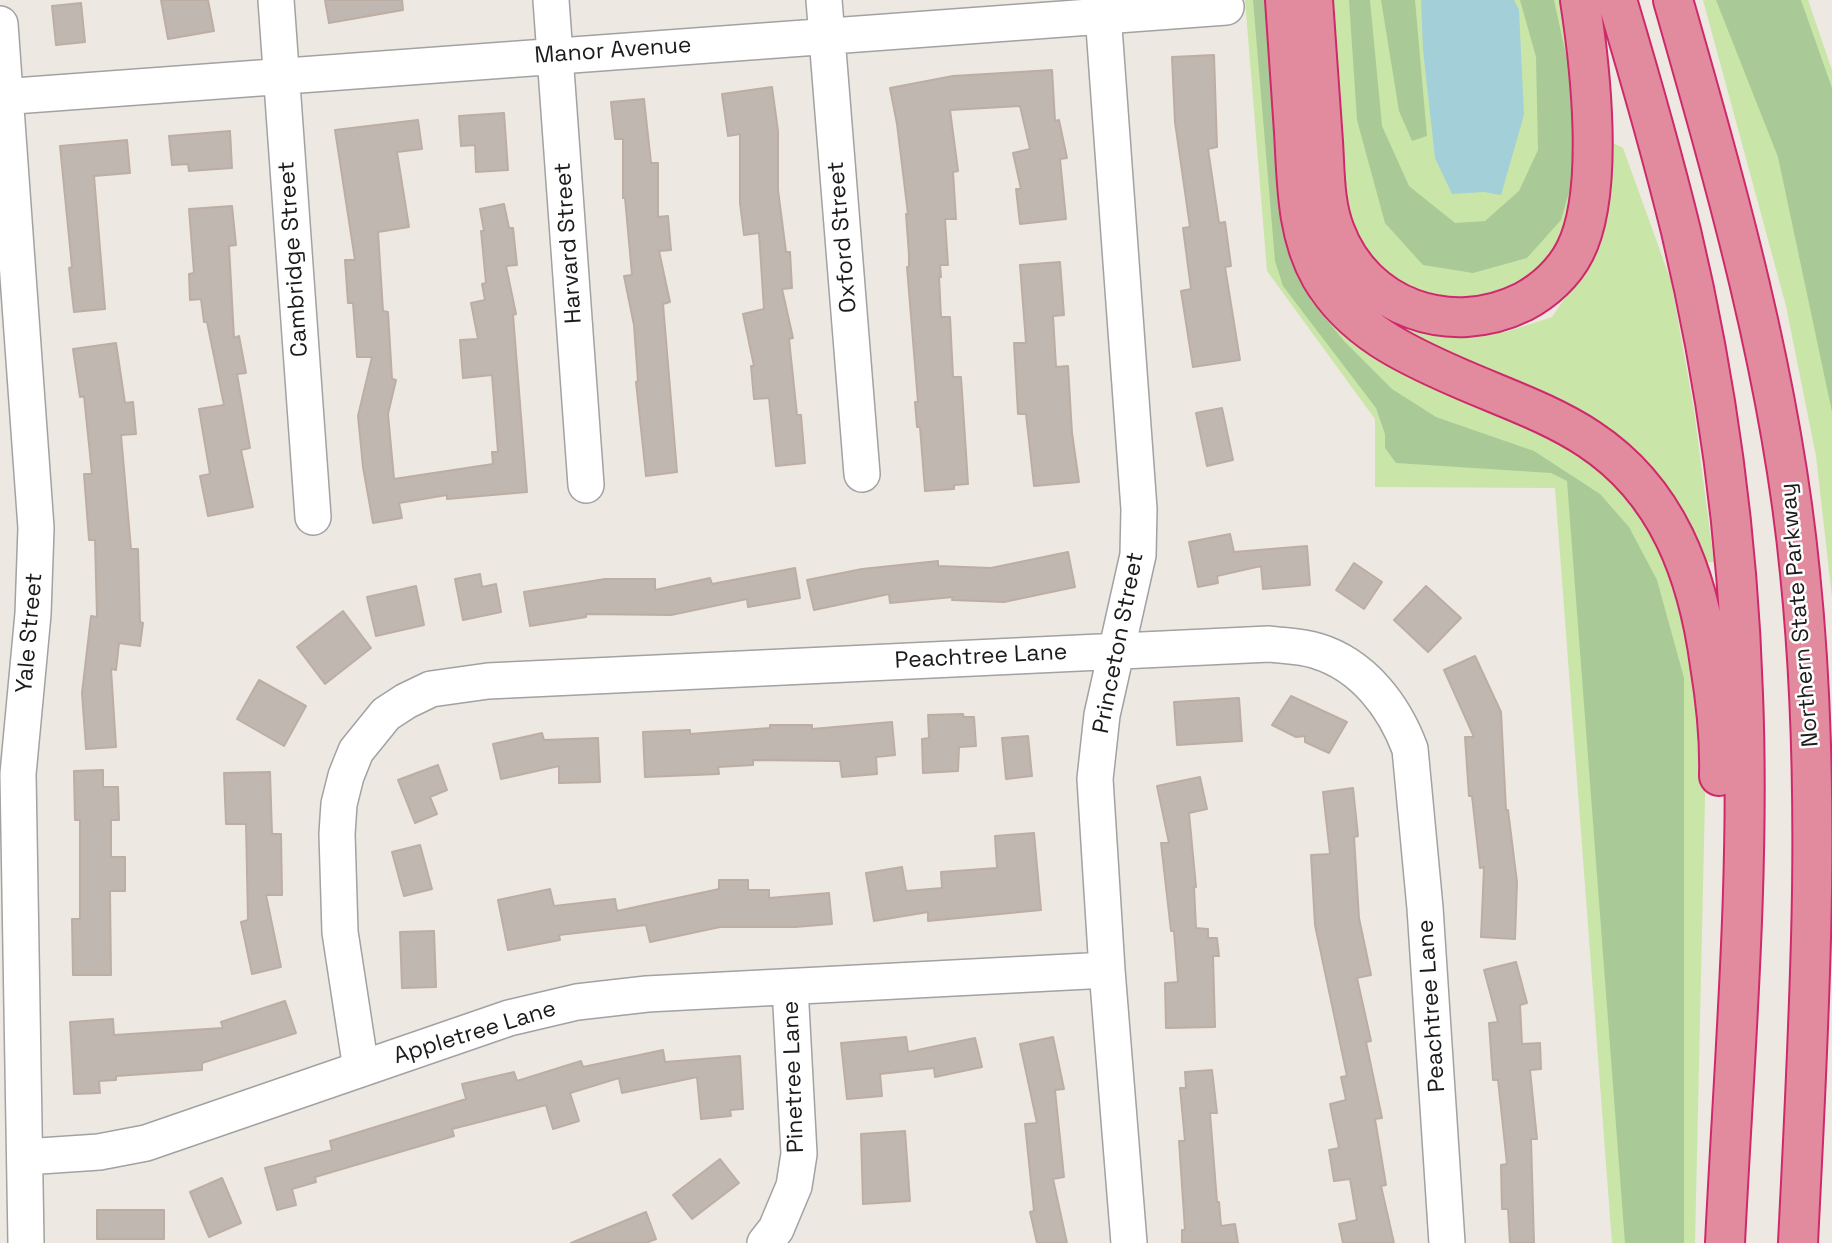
<!DOCTYPE html>
<html>
<head>
<meta charset="utf-8">
<style>
	body { margin:0 }
	canvas { display:block; background:#ede8e1 }
</style>
</head>
<body>
<canvas width="1832" height="1243"></canvas>
<script>
const c = document.querySelector('canvas').getContext('2d');
c.lineJoin = 'round';
function fillPath(path, color) { c.fillStyle = color; c.fill(path, 'evenodd'); }
function trace(path, color, width, dash) { c.strokeStyle = color; c.lineWidth = width; c.lineCap = dash ? 'butt' : 'round'; c.setLineDash(dash || []); c.stroke(path); }
function label(font, color, halo, rows, align = 'center') {
  c.font = font + ' "Space Grotesk",sans-serif'; c.lineWidth = 5; c.setLineDash([]); c.textBaseline = 'middle'; c.strokeStyle = halo; c.fillStyle = color; for (const [text, x, y, turn = 0] of rows) {
    c.save(); c.translate(x, y); c.rotate((+turn || 0) * Math.PI / 180); c.textAlign = isNaN(turn) ? turn : align; if (halo) c.strokeText(text, 0, 0); c.fillText(text, 0, 0); c.restore();
  }
}
const grass = new Path2D(`
	M 1245,0 L 1276,0 L 1318,295 L 1595,458 L 1659,531 L 1707,708 L 1695,1243 L 1612,1243 L 1555,488 L 1375,487 L 1375,419 L 1267,271 Z
	M 1330,0 L 1572,0 L 1574,232 L 1542,276 L 1463,303 L 1410,295 L 1369,260 L 1345,215 Z
	M 1703,0 L 1808,0 L 1832,70 L 1832,597 L 1816,456 L 1786,306 Z
	M 1613,143 L 1623,148 L 1671,281 L 1694,410 L 1714,562 L 1702,563 L 1666,489 L 1382,322 L 1394,314 L 1445,329 L 1506,332 L 1552,317 L 1580,276 L 1609,200 Z`);
const forest = new Path2D(`
	M 1253,0 L 1270,0 L 1294,265 L 1311,301 L 1345,342 L 1392,389 L 1436,417 L 1534,451 L 1600,494 L 1629,527 L 1657,580 L 1684,678 L 1684,1243 L 1625,1243 L 1567,481 L 1551,473 L 1396,463 L 1385,448 L 1385,434 L 1376,408 L 1283,286 L 1275,261 Z
	M 1349,0 L 1370,0 L 1382,126 L 1409,186 L 1455,223 L 1485,221 L 1519,191 L 1538,150 L 1536,57 L 1520,0 L 1554,0 L 1575,96 L 1577,165 L 1561,220 L 1527,258 L 1473,273 L 1423,265 L 1385,223 L 1357,120 Z
	M 1381,0 L 1415,0 L 1427,136 L 1412,141 L 1399,111 Z
	M 1716,0 L 1801,0 L 1832,88 L 1832,412 L 1778,157 Z`);
const water = new Path2D(`
	M 1421,0 L 1514,0 L 1519,10 L 1524,115 L 1501,195 L 1484,192 L 1452,194 L 1435,158 L 1423,50 Z`);
const building = new Path2D(`
	M 161,0 L 208,0 L 214,31 L 168,39 Z
	M 325,0 L 402,0 L 403,10 L 329,23 Z
	M 81,3 L 85,42 L 56,45 L 52,6 Z
	M 1214,55 L 1217,147 L 1208,149 L 1219,223 L 1225,222 L 1231,266 L 1225,267 L 1240,360 L 1193,367 L 1181,291 L 1191,289 L 1183,228 L 1190,227 L 1175,122 L 1172,57 Z
	M 1052,70 L 1055,121 L 1059,120 L 1067,158 L 1060,159 L 1066,219 L 1020,224 L 1016,189 L 1021,189 L 1013,153 L 1030,149 L 1020,106 L 950,110 L 958,171 L 953,172 L 956,219 L 945,219 L 948,265 L 940,265 L 941,277 L 939,277 L 941,317 L 950,317 L 953,377 L 961,377 L 968,484 L 954,485 L 954,489 L 925,491 L 920,427 L 917,427 L 915,402 L 918,402 L 907,267 L 909,267 L 909,255 L 906,214 L 908,214 L 897,124 L 890,88 L 953,76 Z
	M 772,87 L 778,131 L 778,190 L 786,252 L 790,252 L 792,288 L 782,289 L 793,338 L 789,339 L 797,415 L 801,415 L 805,463 L 776,466 L 769,398 L 754,399 L 751,366 L 754,366 L 743,314 L 764,309 L 759,233 L 744,235 L 740,203 L 740,134 L 728,136 L 722,94 Z
	M 644,99 L 651,163 L 658,163 L 658,217 L 668,216 L 671,250 L 659,251 L 670,302 L 663,304 L 677,472 L 646,476 L 636,382 L 638,381 L 634,325 L 624,276 L 632,275 L 625,198 L 623,198 L 623,139 L 615,139 L 611,102 Z
	M 504,113 L 508,170 L 476,172 L 475,145 L 461,146 L 459,116 Z
	M 418,120 L 422,149 L 397,152 L 409,227 L 378,232 L 383,311 L 388,312 L 392,379 L 396,380 L 388,414 L 394,479 L 493,464 L 492,452 L 498,452 L 492,375 L 463,378 L 460,340 L 478,339 L 471,303 L 485,300 L 482,284 L 486,283 L 481,231 L 484,231 L 480,209 L 504,204 L 509,228 L 513,228 L 517,265 L 506,266 L 516,314 L 513,315 L 527,492 L 447,499 L 447,495 L 399,503 L 402,518 L 373,523 L 363,467 L 358,416 L 372,357 L 357,357 L 353,303 L 348,303 L 345,260 L 355,260 L 335,130 Z
	M 230,131 L 232,168 L 189,171 L 188,164 L 172,165 L 169,136 Z
	M 127,140 L 130,173 L 94,176 L 105,309 L 74,312 L 69,268 L 72,267 L 60,146 Z
	M 232,206 L 236,245 L 229,246 L 234,338 L 239,336 L 246,373 L 237,374 L 250,448 L 241,450 L 253,507 L 208,516 L 200,476 L 210,474 L 199,409 L 224,405 L 207,322 L 204,322 L 201,299 L 190,300 L 189,274 L 194,273 L 189,209 Z
	M 1060,262 L 1064,315 L 1053,316 L 1056,367 L 1068,366 L 1072,433 L 1079,482 L 1034,486 L 1026,414 L 1018,414 L 1014,343 L 1026,343 L 1020,265 Z
	M 116,343 L 125,403 L 133,402 L 136,434 L 121,435 L 131,549 L 138,549 L 140,622 L 143,623 L 140,646 L 119,643 L 116,670 L 111,669 L 116,747 L 86,749 L 82,693 L 91,616 L 97,617 L 95,540 L 89,540 L 84,474 L 92,474 L 84,396 L 80,397 L 73,349 Z
	M 1222,408 L 1233,460 L 1207,466 L 1196,413 Z
	M 1230,534 L 1234,552 L 1307,546 L 1310,585 L 1263,589 L 1261,566 L 1217,576 L 1218,583 L 1198,587 L 1189,542 Z
	M 1068,552 L 1075,587 L 1004,602 L 952,600 L 953,597 L 890,603 L 889,594 L 814,610 L 807,580 L 862,569 L 938,561 L 938,566 L 991,568 Z
	M 1354,563 L 1382,582 L 1364,609 L 1336,590 Z
	M 795,568 L 800,598 L 748,607 L 747,599 L 671,615 L 586,614 L 586,617 L 530,626 L 524,592 L 605,579 L 655,579 L 655,590 L 710,578 L 712,584 Z
	M 480,574 L 482,587 L 496,584 L 501,612 L 463,620 L 455,579 Z
	M 416,586 L 424,625 L 376,636 L 367,597 Z
	M 1426,586 L 1461,618 L 1428,652 L 1394,620 Z
	M 343,611 L 371,648 L 325,684 L 297,647 Z
	M 1475,656 L 1501,712 L 1506,810 L 1508,810 L 1517,882 L 1515,939 L 1481,937 L 1484,867 L 1480,868 L 1472,796 L 1469,796 L 1465,737 L 1474,737 L 1444,670 Z
	M 259,680 L 306,706 L 284,746 L 237,719 Z
	M 1291,696 L 1347,722 L 1329,753 L 1305,742 L 1305,736 L 1296,737 L 1272,725 Z
	M 1239,698 L 1242,741 L 1177,745 L 1174,702 Z
	M 963,714 L 964,717 L 974,717 L 976,746 L 959,747 L 958,771 L 923,773 L 922,739 L 929,738 L 928,715 Z
	M 892,722 L 895,755 L 876,757 L 877,774 L 842,777 L 840,761 L 753,760 L 753,765 L 718,767 L 719,774 L 645,777 L 643,732 L 690,730 L 690,734 L 770,728 L 770,725 L 812,725 L 812,729 Z
	M 542,733 L 544,740 L 598,738 L 600,782 L 559,783 L 559,766 L 501,779 L 493,744 Z
	M 1028,736 L 1032,776 L 1006,779 L 1002,738 Z
	M 438,765 L 447,790 L 430,797 L 437,814 L 415,823 L 398,780 Z
	M 103,770 L 103,787 L 118,787 L 119,820 L 111,820 L 111,857 L 125,857 L 125,891 L 110,891 L 111,975 L 73,975 L 72,919 L 80,919 L 80,820 L 75,820 L 74,771 Z
	M 270,772 L 272,834 L 281,834 L 282,895 L 266,895 L 281,967 L 252,974 L 241,922 L 248,920 L 246,824 L 226,824 L 224,773 Z
	M 1200,777 L 1207,809 L 1189,813 L 1196,887 L 1194,887 L 1196,928 L 1208,929 L 1208,938 L 1217,938 L 1219,956 L 1213,956 L 1215,1027 L 1166,1028 L 1165,983 L 1178,982 L 1174,931 L 1171,931 L 1161,843 L 1169,843 L 1157,786 Z
	M 1353,788 L 1358,836 L 1354,837 L 1359,918 L 1371,975 L 1357,978 L 1371,1041 L 1366,1042 L 1382,1118 L 1375,1119 L 1386,1185 L 1381,1186 L 1394,1243 L 1343,1243 L 1339,1224 L 1357,1220 L 1350,1179 L 1334,1181 L 1329,1150 L 1339,1148 L 1330,1104 L 1346,1100 L 1341,1077 L 1347,1076 L 1315,925 L 1311,855 L 1330,854 L 1323,792 Z
	M 1034,833 L 1041,910 L 928,921 L 928,912 L 874,921 L 866,873 L 902,867 L 906,891 L 942,888 L 941,872 L 997,868 L 995,836 Z
	M 420,845 L 432,889 L 404,896 L 392,852 Z
	M 719,880 L 748,880 L 748,890 L 769,890 L 769,898 L 829,893 L 832,924 L 795,927 L 720,927 L 650,942 L 646,925 L 559,935 L 560,940 L 508,950 L 498,900 L 550,889 L 554,906 L 615,899 L 617,911 L 719,889 Z
	M 434,931 L 436,987 L 402,988 L 400,932 Z
	M 1516,962 L 1527,1003 L 1520,1005 L 1522,1044 L 1540,1043 L 1541,1069 L 1530,1070 L 1537,1139 L 1531,1139 L 1534,1243 L 1510,1243 L 1508,1209 L 1502,1209 L 1501,1165 L 1507,1164 L 1498,1080 L 1493,1080 L 1489,1023 L 1498,1022 L 1484,970 Z
	M 285,1001 L 296,1033 L 202,1063 L 202,1070 L 116,1076 L 116,1080 L 99,1081 L 100,1093 L 74,1094 L 70,1022 L 113,1019 L 114,1035 L 223,1028 L 221,1022 Z
	M 906,1037 L 908,1052 L 975,1038 L 982,1067 L 935,1077 L 934,1068 L 880,1074 L 882,1096 L 847,1099 L 841,1043 Z
	M 1053,1037 L 1064,1089 L 1055,1090 L 1064,1177 L 1053,1179 L 1067,1243 L 1037,1243 L 1030,1212 L 1034,1211 L 1025,1124 L 1037,1123 L 1020,1044 Z
	M 663,1050 L 665,1062 L 740,1056 L 743,1109 L 730,1110 L 731,1116 L 701,1119 L 697,1077 L 622,1093 L 619,1078 L 570,1093 L 579,1121 L 553,1129 L 546,1105 L 452,1129 L 454,1136 L 315,1177 L 316,1182 L 292,1189 L 296,1205 L 277,1210 L 265,1168 L 332,1150 L 330,1141 L 466,1099 L 462,1084 L 514,1072 L 517,1081 L 581,1061 L 583,1067 Z
	M 1212,1070 L 1217,1113 L 1210,1113 L 1217,1202 L 1219,1202 L 1221,1226 L 1235,1224 L 1238,1243 L 1182,1243 L 1182,1230 L 1185,1230 L 1179,1141 L 1185,1141 L 1180,1088 L 1186,1088 L 1185,1072 Z
	M 905,1131 L 910,1201 L 863,1204 L 861,1134 Z
	M 720,1159 L 739,1183 L 692,1219 L 673,1195 Z
	M 222,1178 L 241,1223 L 209,1237 L 190,1192 Z
	M 97,1210 L 164,1210 L 164,1239 L 97,1239 Z
	M 646,1212 L 656,1239 L 646,1243 L 571,1243 Z`);
const minor = new Path2D(`
	M 276,0 L 313,517
	M 551,0 L 586,485
	M 824,0 L 862,474
	M 1102,0 L 1139,509 L 1138,555 L 1102,715 L 1095,779 L 1107,970 L 1129,1243
	M 0,24 L 36,528 L 33,614 L 18,774 L 26,1243
	M 0,97 L 1226,7
	M 361,1069 L 340,932 L 337,834 L 339,804 L 346,776 L 356,751 L 386,714 L 406,701 L 431,689 L 488,681 L 1269,644 C 1285,646 1302,646 1317,651 C 1363,665 1394,706 1410,749 L 1425,908 L 1447,1243
	M 25,1157 L 99,1152 L 146,1143 L 509,1018 L 577,1002 L 647,994 L 1107,970
	M 765,1243 L 776,1229 L 794,1186 L 799,1154 L 790,987`);
const highway = new Path2D(`
	M 1285,0 C 1288,44 1291,88 1294,132 C 1297,182 1296,233 1321,277 C 1352,330 1406,355 1459,378 C 1502,397 1550,413 1589,439 C 1668,491 1698,575 1710,665 C 1716,701 1720,739 1719,776
	M 1313,0 C 1316,47 1320,95 1323,142 C 1325,172 1324,203 1335,231 C 1364,308 1450,338 1523,302 C 1544,291 1564,273 1575,251 C 1605,192 1590,65 1580,0
	M 1617,0 C 1640,77 1662,154 1681,231 C 1717,382 1738,539 1743,694 C 1750,877 1734,1060 1725,1243
	M 1673,0 C 1727,189 1781,377 1800,573 C 1823,797 1809,1019 1798,1243`);
const streetNames = [
	["Manor Avenue",613,51,-4],
	["Oxford Street",843,237,-95],
	["Harvard Street",569,243,-94],
	["Cambridge Street",294,259,-94],
	["Northern State Parkway",1800,615,-95],
	["Yale Street",30,633,-85],
	["Princeton Street",1119,643,-79],
	["Peachtree Lane",981,657,-3],
	["Peachtree Lane",1432,1006,-94],
	["Appletree Lane",475,1033,-17],
	["Pinetree Lane",794,1077,-92]
];
fillPath(grass, '#c9e6a8');
fillPath(forest, '#a9ca97');
fillPath(water, '#a3cfd9');
fillPath(building, '#c1b7b1');
trace(building, '#bdaea4', 2);
trace(minor, '#a2a2a2', 38);
trace(highway, '#ce2a6b', 42);
trace(minor, '#fff', 35);
trace(highway, '#e28b9f', 38);
label('23px', '#1b1b1b', '#fff', streetNames);
</script>
</body>
</html>
